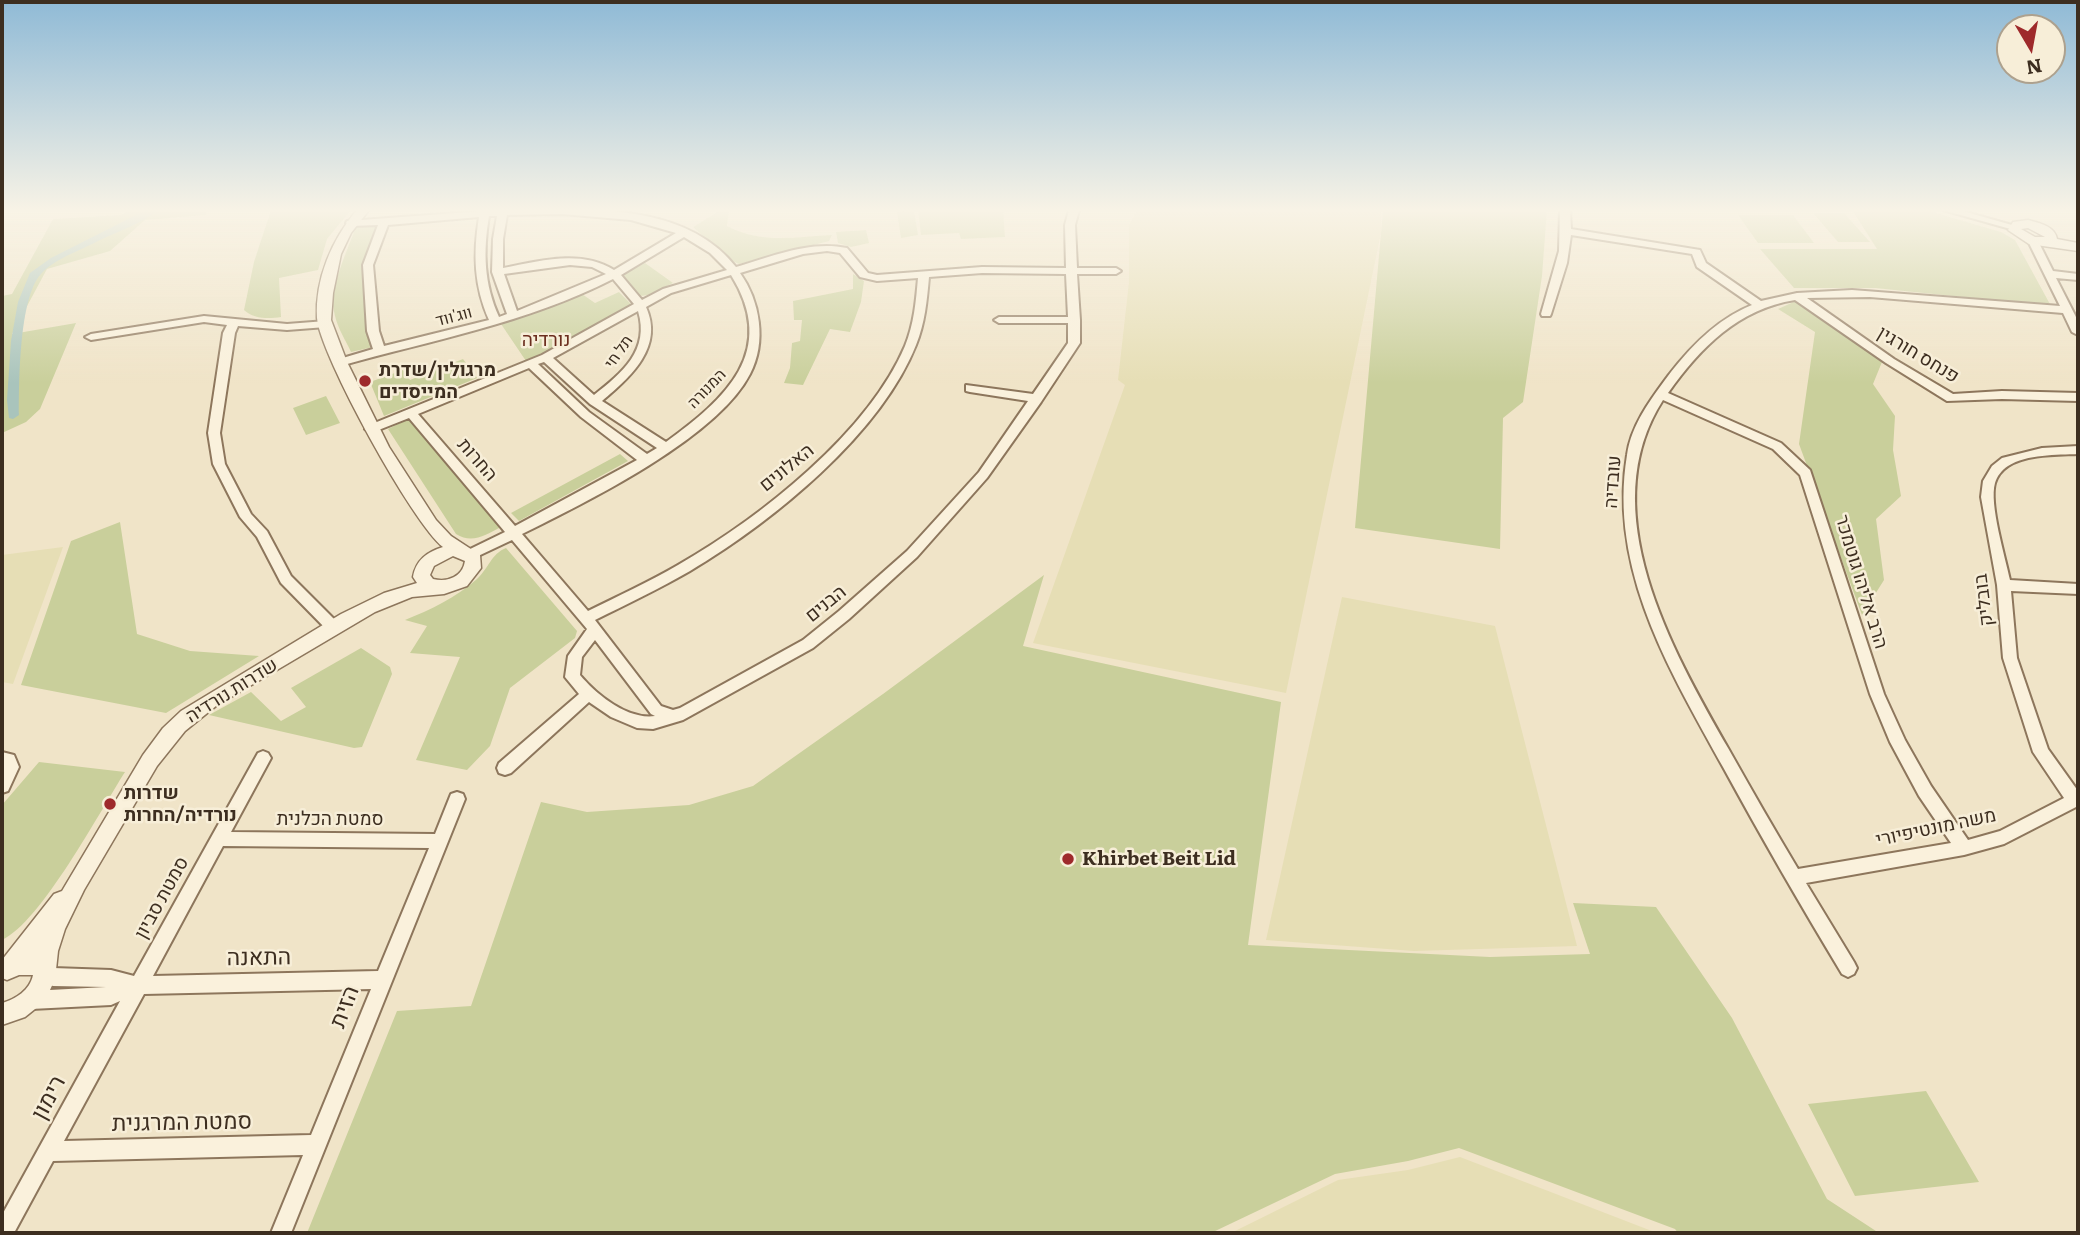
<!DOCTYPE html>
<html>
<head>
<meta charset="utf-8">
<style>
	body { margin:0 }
	#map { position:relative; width:2080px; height:1235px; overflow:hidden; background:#f0e4c8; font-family:Literata,serif }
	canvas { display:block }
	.frame { position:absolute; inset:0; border:4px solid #3d2e20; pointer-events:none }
	.north { position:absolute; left:1996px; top:14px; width:70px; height:70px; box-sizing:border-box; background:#f7eed8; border:2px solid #ada18e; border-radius:50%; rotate:170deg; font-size:19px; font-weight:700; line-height:28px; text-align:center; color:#3d2e20 }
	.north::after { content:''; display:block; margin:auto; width:24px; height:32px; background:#9e2a2b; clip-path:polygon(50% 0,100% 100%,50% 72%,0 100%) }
</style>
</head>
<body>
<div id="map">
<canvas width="2080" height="1235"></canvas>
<div class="frame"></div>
<div class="north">N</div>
</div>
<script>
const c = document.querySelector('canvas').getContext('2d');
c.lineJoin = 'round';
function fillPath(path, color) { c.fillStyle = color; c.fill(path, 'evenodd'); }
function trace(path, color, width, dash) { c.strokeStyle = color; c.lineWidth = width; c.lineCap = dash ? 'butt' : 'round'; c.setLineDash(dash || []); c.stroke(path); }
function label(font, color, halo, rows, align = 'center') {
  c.font = font + ' Literata,Heebo,serif'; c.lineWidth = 5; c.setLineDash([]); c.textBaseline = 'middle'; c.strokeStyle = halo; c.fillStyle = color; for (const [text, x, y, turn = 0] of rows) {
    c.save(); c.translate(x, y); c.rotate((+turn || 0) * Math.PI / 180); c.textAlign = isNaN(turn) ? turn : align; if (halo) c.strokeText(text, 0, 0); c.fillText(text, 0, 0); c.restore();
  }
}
const farmland = new Path2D(`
	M 1137,210 L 1381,210 L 1381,233 L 1286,693 L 1033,643 L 1125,385 L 1118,380 L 1129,282 L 1129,225 Z
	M 63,547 L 13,684 L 2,682 L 2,555 Z
	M 1342,597 L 1495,626 L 1577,946 L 1414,951 L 1266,940 Z
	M 1460,1157 L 1657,1233 L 1231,1233 L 1338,1180 L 1408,1170 Z`);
const green = new Path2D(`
	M 131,210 L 206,210 L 206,215 L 145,220 L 110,251 L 47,269 L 12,334 L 76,323 L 40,409 L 26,422 L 2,433 L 2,296 L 12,294 L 53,219 L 120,215 Z
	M 271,210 L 351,210 L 327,239 L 318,270 L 279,278 L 281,317 C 269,319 253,319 244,310 L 254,262 Z
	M 721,210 L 729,210 L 727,226 C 761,244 795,237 832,235 L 829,241 L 739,264 L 728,259 L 693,227 Z
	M 914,210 L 918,235 L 901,238 L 897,212 Z
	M 918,210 L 1003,210 L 1005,237 L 961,239 L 959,233 L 921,235 Z
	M 1383,210 L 1547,210 L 1542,276 L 1523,402 L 1503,418 L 1500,549 L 1355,528 Z
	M 1852,210 L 1926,210 L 2001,232 L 2015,240 L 2051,306 L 1875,288 L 1794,288 L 1760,249 L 1877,249 Z
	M 1813,213 L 1844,213 L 1870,242 L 1838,242 Z
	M 1738,215 L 1793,215 L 1814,243 L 1758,243 Z
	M 360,227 L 377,227 L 365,256 L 368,335 L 373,347 L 351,352 C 346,341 338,329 335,316 C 328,289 346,255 355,229 Z
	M 866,230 L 869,243 L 851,247 L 838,243 L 836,232 Z
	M 645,263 L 673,283 L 648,295 L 640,296 L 623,275 Z
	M 853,274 L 864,281 L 861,302 L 850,332 L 830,329 L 803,385 L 784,383 L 790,368 L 792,343 L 800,341 L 802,320 L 794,320 L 793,301 L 853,289 Z
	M 619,292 L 632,305 L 582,334 L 526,361 L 501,324 L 582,294 L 595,303 Z
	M 1798,300 L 1882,362 L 1873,384 L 1895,416 L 1893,450 L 1901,496 L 1876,519 L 1884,580 L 1862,615 L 1799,444 L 1815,332 L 1778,309 Z
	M 463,359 L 477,378 L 384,416 L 370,382 L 403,370 L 410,380 Z
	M 326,396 L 340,423 L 306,435 L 293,408 Z
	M 408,419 L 501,527 C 486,535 472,544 456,534 L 388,429 Z
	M 620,454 L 628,461 L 519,521 L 511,513 Z
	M 120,522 L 137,634 L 190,651 L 259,656 L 166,713 L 21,685 L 71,541 Z
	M 506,548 L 577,631 L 575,638 L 510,688 L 490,746 L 467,770 L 416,760 L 460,657 L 410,653 L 427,626 L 405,620 C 430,610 457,597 477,579 C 489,568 491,554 506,548 Z
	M 1044,575 L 1023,646 L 1281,702 L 1248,945 L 1490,957 L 1590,954 L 1573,903 L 1656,907 L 1732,1018 L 1827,1199 L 1879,1233 L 1678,1233 L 1675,1229 L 1459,1148 L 1408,1161 L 1335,1174 L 1211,1233 L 307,1233 L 397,1011 L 471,1006 L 541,802 L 587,812 L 689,805 L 753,786 L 883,694 Z
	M 361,648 L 390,667 L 392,674 L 362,747 L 354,748 L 209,715 L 251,692 L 281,721 L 306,707 L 291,688 Z
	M 39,762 L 125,772 C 100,811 41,922 2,940 L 2,805 Z
	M 1926,1091 L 1979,1182 L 1855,1196 L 1808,1104 Z`);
const canal = new Path2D(`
	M 146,210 L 158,210 C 141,224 116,232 96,242 C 79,251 54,259 41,274 C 19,297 19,383 19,415 L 13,419 L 9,418 L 7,400 L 11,341 L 18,302 L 30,273 L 51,258 Z`);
const minor = new Path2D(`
	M 497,210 C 576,210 682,198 736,267 C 771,257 809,240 847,248 L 868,273 L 877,275 L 982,267 L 1066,268 L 1065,225 L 1069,210 L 1079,210 L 1075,225 L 1077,268 L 1116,268 L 1121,271 L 1116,274 L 1077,274 L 1080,320 L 1080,343 L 1041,402 L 987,478 L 917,557 L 849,619 L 813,648 L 683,720 L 653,729 L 637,728 L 611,717 L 589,702 L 511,773 L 505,775 L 499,773 L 497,768 L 499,763 L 579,694 L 565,677 L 568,656 L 587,629 L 512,540 L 476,557 L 466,557 L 464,554 L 466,551 L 505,532 L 409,418 L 371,433 L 365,429 L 367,426 L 542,355 L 634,304 L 613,279 C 527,323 432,340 340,366 L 334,362 L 336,360 L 373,349 L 367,331 L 363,265 L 378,225 L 351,226 L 346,223 L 347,221 ZM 562,214 L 631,220 L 676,233 L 614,270 C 581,249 539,261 503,268 L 503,239 L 507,215 ZM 489,216 L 497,216 L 493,239 L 492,272 L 507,314 L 499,317 C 484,284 483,252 489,216 ZM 479,217 C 473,254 474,286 489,320 L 384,346 L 379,331 L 373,265 L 388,225 ZM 684,237 L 710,253 L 727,270 L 663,289 L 642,300 L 621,275 ZM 827,251 L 840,253 L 860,277 L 877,281 L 918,278 C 916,301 914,324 905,346 C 868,433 760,518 678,565 C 649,582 618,596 588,611 L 522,534 C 587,502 717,438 750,374 C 767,342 760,301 740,273 L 803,254 ZM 570,265 L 592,267 L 606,274 L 517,311 L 504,274 ZM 982,273 L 1066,274 L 1068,317 L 999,317 L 994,320 L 999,323 L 1068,323 L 1068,343 L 1033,394 L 966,385 L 966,391 L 970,392 L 1028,401 L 979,472 L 907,551 L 839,611 L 803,640 L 680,708 L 673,710 L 661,706 L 595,620 C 627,604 659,589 690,571 C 772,522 880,435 916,345 C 925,323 927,300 929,277 ZM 731,275 C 779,352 725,399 666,442 L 602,401 C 631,377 664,347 646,307 L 671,293 ZM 638,311 C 650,350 622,373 594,395 L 553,358 ZM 544,362 L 590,404 L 657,448 L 647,454 L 589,412 L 538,364 ZM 529,368 L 581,417 L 637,460 L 515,526 L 418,414 ZM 595,640 L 651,714 L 655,716 C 627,720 596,694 580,675 L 582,657 Z
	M 1560,210 L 1570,210 L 1571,229 L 1700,250 L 1706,263 L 1761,301 L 1797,293 L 1852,290 L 2060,306 L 2028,241 L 2033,238 L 2038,241 L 2053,271 L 2078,274 L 2078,280 L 2056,278 L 2078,321 L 2078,335 L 2072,332 L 2063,313 L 1870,297 L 1807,298 L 1894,359 L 1953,394 L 2002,391 L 2078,393 L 2078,401 L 2002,399 L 1947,401 L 1886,363 L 1795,300 C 1738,309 1700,348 1668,393 L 1781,443 L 1810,470 L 1884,694 L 1905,740 L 1931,786 L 1968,840 L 2000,831 L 2064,798 L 2033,752 L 2003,658 L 1997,585 L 1981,497 L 1983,481 L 1992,466 L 2002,458 L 2042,448 L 2078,446 L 2078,454 C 2057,455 2027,454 2008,466 C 2002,470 1997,476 1995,483 C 1989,504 2005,556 2010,580 L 2078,584 L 2078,594 L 2011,591 L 2017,658 L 2048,749 L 2078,791 L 2078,806 L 2004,844 L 1964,855 L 1806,883 L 1854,962 L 1857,968 L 1854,974 L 1848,977 L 1842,974 C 1801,906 1761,837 1723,767 C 1670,671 1608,569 1627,455 C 1631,425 1651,399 1668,376 C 1690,347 1717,319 1752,305 L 1697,267 L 1692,254 L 1571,235 L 1567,263 L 1551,314 L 1550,316 L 1542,316 L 1541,314 L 1559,251 ZM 1663,400 L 1773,449 L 1800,475 L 1870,694 L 1890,742 L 1919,796 L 1951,843 L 1798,869 C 1774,829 1751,789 1728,748 C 1672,650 1592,510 1663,400 Z
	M 1943,210 L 1959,210 L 2019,227 L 2014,230 Z
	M 204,316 L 287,324 L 326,321 L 331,324 L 326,327 L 287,330 L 238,326 L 235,333 L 220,433 L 225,464 L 251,514 L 267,531 L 291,576 L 339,624 L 341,628 L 339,632 L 329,632 L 281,583 L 257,537 L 240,517 L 213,464 L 208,433 L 223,333 L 227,325 L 204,322 L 91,340 L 85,337 L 91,334 Z
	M 263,751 L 268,753 L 271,758 L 231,832 L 435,834 L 451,794 L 457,792 L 463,794 L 465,799 L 291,1233 L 271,1233 L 303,1155 L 53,1161 L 14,1233 L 2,1233 L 2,1215 L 120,1001 L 111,1005 L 31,1009 L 25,1006 L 22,1000 L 25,994 L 31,991 L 106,987 L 53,986 L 38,980 L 35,974 L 38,968 L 44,965 L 53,968 L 111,970 L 134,976 L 258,753 ZM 223,846 L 429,848 L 378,971 L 153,976 ZM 371,989 L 311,1135 L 64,1141 L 144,994 Z
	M 2,752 L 14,755 L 19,767 L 8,791 L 2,793 Z`);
const tertiary = new Path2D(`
	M 357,210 L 369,210 L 351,233 L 341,254 L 333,293 L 331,320 L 347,362 L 389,447 L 436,520 L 451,536 L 480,555 L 481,568 L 467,586 L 444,594 L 412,597 L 375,612 L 216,706 L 185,731 L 157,766 L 84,890 L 65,929 L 58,951 L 55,979 L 45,1001 L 25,1017 L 2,1025 L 2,1003 C 16,999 30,990 33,975 L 19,975 L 7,980 L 2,978 L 2,960 L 54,894 L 62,891 L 143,755 L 163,728 L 181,711 L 341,614 L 384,593 L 417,583 L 413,577 C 416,560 427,552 443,547 C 413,524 320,355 317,318 C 315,279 332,239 357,210 ZM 453,556 L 465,561 C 463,576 448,583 433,579 L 430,575 L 434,566 Z
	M 2028,220 C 2039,223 2055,226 2057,239 L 2078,243 L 2078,251 L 2029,244 L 2008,230 L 2013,222 ZM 2028,228 L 2045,237 L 2035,237 L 2021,229 Z`);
const markers = [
	[365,381,7,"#9e2a2b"],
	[110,804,7,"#9e2a2b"],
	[1068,859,7,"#9e2a2b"]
];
const farStreetnames = [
	["ווג'ווד",454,317,-15],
	["תל חי",619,352,-55],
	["המנורה",707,389,-46]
];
const farQuarternames = [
	["נורדיה",546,340]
];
const streetNames = [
	["פנחס חורגין",1918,355,31],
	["החרות",477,460,49],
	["האלונים",787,468,-39],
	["עובדיה",1613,482,-86],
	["הרב אליהו גוטמכר",1861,582,73],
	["בובליק",1984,600,-97],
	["הבנים",826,604,-39],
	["שדרות נורדיה",232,691,-32],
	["סמטת הכלנית",330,819],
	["משה מונטיפיורי",1936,828,-12],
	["סמטת סביון",162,898,-61]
];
const poiNames = [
	["מרגולין/שדרת",379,370],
	["המייסדים",379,392],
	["שדרות",124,793],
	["נורדיה/החרות",124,815],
	["Khirbet Beit Lid",1082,859]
];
const nearStreetnames = [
	["התאנה",259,958,-1],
	["הזית",345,1007,-69],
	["רימון",49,1098,-62],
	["סמטת המרגנית",182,1123,-1]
];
fillPath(farmland, '#e6deb5');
fillPath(green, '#c9cf9b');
fillPath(canal, '#a9c4bc');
trace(minor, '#8d765c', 4);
trace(tertiary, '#8d765c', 3);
fillPath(minor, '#faf1dc');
fillPath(tertiary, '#faf1dc');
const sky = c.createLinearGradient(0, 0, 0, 383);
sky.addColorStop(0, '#8fbad6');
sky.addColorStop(0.55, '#f8f3e6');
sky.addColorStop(1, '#f8f3e600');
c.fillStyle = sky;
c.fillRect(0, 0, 2080, 383);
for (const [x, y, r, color] of markers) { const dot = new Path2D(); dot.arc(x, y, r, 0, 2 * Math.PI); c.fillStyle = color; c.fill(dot); trace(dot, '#f7eed8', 2.5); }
label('16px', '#3d2e20', '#f7eed8', farStreetnames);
label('19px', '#6b2e1e', '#f7eed8', farQuarternames);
label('19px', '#3d2e20', '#f7eed8', streetNames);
label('bold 19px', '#3d2e20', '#f7eed8', poiNames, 'left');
label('23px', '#3d2e20', '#f7eed8', nearStreetnames);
</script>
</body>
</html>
